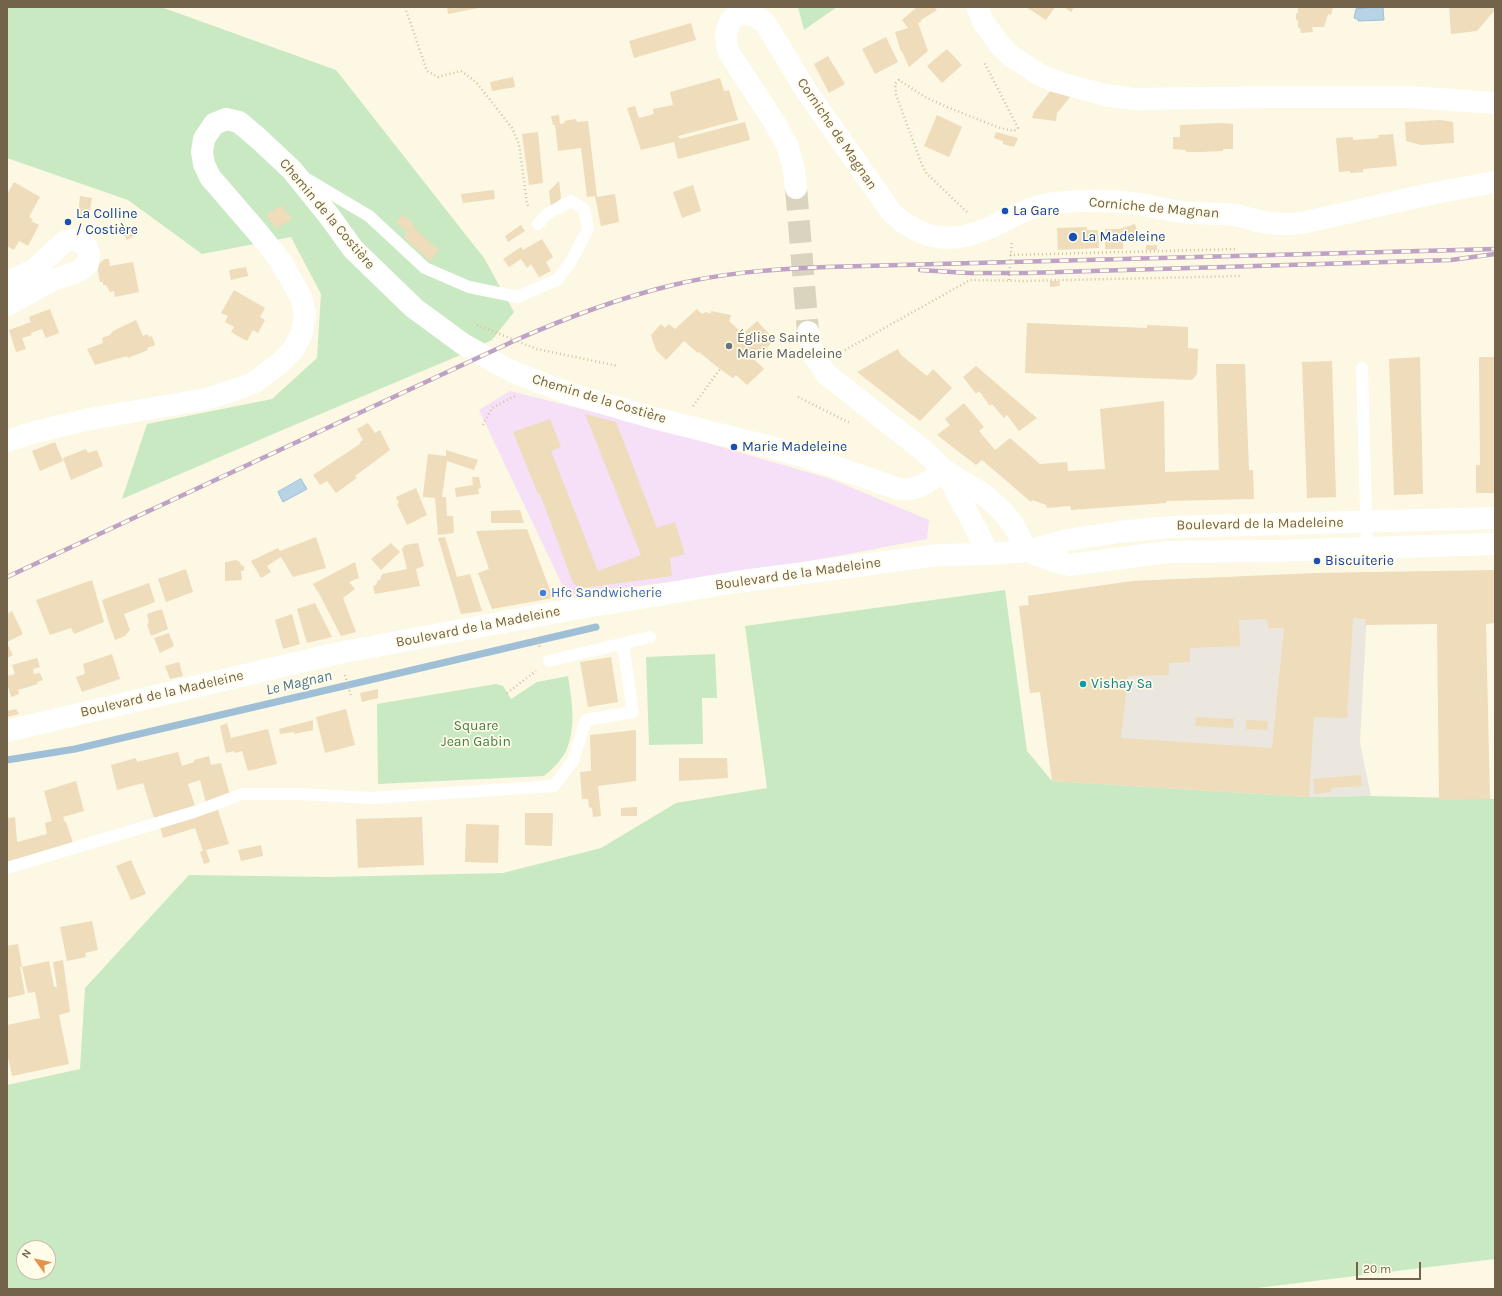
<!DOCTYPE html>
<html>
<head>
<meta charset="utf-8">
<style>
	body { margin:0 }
	#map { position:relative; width:1502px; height:1296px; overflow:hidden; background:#fcf8e3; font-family:Karla,sans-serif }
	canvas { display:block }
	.frame { position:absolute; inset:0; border:8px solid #73634a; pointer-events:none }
	.north { position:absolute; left:16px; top:1240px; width:40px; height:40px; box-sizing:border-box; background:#fffce9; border:1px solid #c7bfa9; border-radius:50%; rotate:303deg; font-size:11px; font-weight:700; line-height:16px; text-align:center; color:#73634a }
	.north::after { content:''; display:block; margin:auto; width:14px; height:18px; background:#e3944b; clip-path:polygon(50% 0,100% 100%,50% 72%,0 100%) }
	.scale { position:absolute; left:1356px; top:1262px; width:65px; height:18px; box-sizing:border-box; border:2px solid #73634a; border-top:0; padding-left:5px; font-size:12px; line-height:14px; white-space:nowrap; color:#73634a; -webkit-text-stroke:3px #fffce9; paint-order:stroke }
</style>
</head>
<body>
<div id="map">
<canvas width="1502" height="1296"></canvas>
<div class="frame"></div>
<div class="north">N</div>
<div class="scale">20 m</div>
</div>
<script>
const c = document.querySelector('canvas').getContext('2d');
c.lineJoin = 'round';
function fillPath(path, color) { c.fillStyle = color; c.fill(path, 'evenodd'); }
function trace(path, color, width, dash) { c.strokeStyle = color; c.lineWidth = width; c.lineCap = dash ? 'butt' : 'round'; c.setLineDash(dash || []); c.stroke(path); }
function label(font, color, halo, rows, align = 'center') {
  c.font = font + ' Karla,sans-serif'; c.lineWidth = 3.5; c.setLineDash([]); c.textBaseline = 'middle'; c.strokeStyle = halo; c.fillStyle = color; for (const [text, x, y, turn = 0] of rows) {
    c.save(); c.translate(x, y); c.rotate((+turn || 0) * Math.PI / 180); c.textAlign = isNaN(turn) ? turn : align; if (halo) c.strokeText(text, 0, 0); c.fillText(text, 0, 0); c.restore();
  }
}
const industrial = new Path2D(`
	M 1369,572 L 1360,743 L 1371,796 L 1309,797 L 1052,781 L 1028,596 L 1133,581 Z`);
const education = new Path2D(`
	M 510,391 L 646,425 L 831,479 L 929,520 L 927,539 L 752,572 L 567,595 L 479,410 Z`);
const green = new Path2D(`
	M 7,7 L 161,7 L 336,70 L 484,258 L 514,312 L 492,340 L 458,356 L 292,426 L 122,499 L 147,424 L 272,399 L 317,358 L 321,294 L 291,237 L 202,254 L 128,200 L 7,158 Z
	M 798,7 L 837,7 L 804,30 Z
	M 1005,590 L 1027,751 L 1052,781 L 1309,797 L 1371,796 L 1495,799 L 1495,1259 L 1249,1289 L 7,1289 L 7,1085 L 80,1069 L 85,988 L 189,875 L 327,877 L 503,873 L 601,848 L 676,803 L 767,788 L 745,626 ZM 24,1248 L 48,1248 L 48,1272 L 24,1272 Z
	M 715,654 L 717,698 L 702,698 L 703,744 L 649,745 L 646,657 Z
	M 568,676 C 572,702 577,729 565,753 C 560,762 551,770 544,776 L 378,784 L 377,704 L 496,684 L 503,686 L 511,699 L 537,682 Z`);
const water = new Path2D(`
	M 1383,8 L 1384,20 L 1358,21 L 1358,19 L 1354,18 L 1356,9 Z
	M 301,479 L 307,489 L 283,502 L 278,492 Z`);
const stream = new Path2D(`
	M 7,760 L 75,749 L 596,627`);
const building = new Path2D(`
	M 447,7 L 478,7 L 478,8 L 448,14 Z
	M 917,7 L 934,7 L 937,10 L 921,20 L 921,22 L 918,23 L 928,51 L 909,67 L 902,51 L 901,52 L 895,32 L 908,28 L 902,20 Z
	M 1026,7 L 1055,7 L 1046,20 Z
	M 1064,7 L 1074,7 L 1071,12 Z
	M 1298,7 L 1333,7 L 1331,15 L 1328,14 L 1324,27 L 1312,27 L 1313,32 L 1301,33 L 1300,28 L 1298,28 L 1298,20 L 1296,20 L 1296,13 L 1298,13 Z
	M 1449,7 L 1495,7 L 1495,10 L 1477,31 L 1451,34 Z
	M 691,23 L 696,40 L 634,58 L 629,41 Z
	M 886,37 L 898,62 L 875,74 L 862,49 Z
	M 947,49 L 962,65 L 942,83 L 927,66 Z
	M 828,56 L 845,84 L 829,93 L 814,64 Z
	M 513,77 L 515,87 L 492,91 L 490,82 Z
	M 720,78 L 724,91 L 729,90 L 738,120 L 678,136 L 680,139 L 745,122 L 750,140 L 678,159 L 674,142 L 641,150 L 627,108 L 635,106 L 639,118 L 654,114 L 653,109 L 673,105 L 670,92 Z
	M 1051,90 L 1070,97 L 1057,113 L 1056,121 L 1032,118 L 1034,112 Z
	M 559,115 L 560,124 L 565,123 L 564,121 L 576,119 L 577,122 L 588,121 L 597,197 L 615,194 L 619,222 L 601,226 L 595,196 L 587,197 L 581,148 L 558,151 L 555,125 L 553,125 L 551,116 Z
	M 937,115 L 962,127 L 949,157 L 924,146 Z
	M 1440,120 L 1453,122 L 1454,143 L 1421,145 L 1406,141 L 1405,122 Z
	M 1221,123 L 1233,124 L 1233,149 L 1223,149 L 1223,151 L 1200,152 L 1186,152 L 1186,150 L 1173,149 L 1173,137 L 1180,137 L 1180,125 Z
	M 538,132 L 543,183 L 529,185 L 522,134 Z
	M 996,132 L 1018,138 L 1014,147 L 1003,144 L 1003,141 L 994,138 Z
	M 1393,134 L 1397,166 L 1363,169 L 1363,172 L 1350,173 L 1350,171 L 1339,172 L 1336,138 L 1353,137 L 1353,140 L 1367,139 L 1379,138 L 1378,135 Z
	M 559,181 L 561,198 L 551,208 L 549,191 Z
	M 14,182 L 40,197 L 29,217 L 33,219 L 31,221 L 39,225 L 28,246 L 19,241 L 14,250 L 7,246 L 7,194 Z
	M 693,185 L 701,211 L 682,218 L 673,192 Z
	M 494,190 L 495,199 L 463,203 L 461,194 Z
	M 80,196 L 92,198 L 89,217 L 78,215 Z
	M 282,205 L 292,219 L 276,229 L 266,215 Z
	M 403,215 L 415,225 L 413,227 L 439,250 L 430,261 L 404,238 L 407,232 L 396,222 Z
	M 1135,224 L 1138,235 L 1123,239 L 1123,249 L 1105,249 L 1105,229 L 1119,229 Z
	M 127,225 L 134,236 L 127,240 L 120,229 Z
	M 521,225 L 525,231 L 508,242 L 505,236 Z
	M 1087,227 L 1087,230 L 1098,230 L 1099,248 L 1058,250 L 1057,228 Z
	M 542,239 L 553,257 L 546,262 L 551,271 L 539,277 L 531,264 L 527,268 L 521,259 L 509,267 L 503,259 L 521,247 L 523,250 Z
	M 1146,245 L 1157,245 L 1157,250 L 1146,250 Z
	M 105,259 L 109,259 L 110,266 L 133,262 L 139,292 L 115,297 L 114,291 L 110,292 L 106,285 L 103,285 L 103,282 L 100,282 L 97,265 Z
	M 246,267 L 248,276 L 231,280 L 229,270 Z
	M 1050,281 L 1059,281 L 1060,286 L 1050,287 Z
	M 234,290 L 265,308 L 260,317 L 265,320 L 258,333 L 253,330 L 247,341 L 231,332 L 234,327 L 225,322 L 228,316 L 221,313 Z
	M 50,309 L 59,333 L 46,338 L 42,329 L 31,333 L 32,335 L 22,338 L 26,349 L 16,352 L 9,330 L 31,322 L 29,318 L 31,316 Z
	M 697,309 L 702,314 L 706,312 L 711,314 L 711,311 L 731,315 L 729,321 L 743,334 L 757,321 L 775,340 L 754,359 L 764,369 L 747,385 L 736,375 L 733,378 L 720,369 L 699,352 L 698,353 L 684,341 L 666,360 L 656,350 L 651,335 L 661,324 L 665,328 L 669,324 L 675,329 Z
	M 136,320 L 143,336 L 147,334 L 149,337 L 152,336 L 155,345 L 147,348 L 148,350 L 128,358 L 127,356 L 95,365 L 87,349 L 103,343 L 102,338 L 110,335 L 113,331 Z
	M 1027,323 L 1147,328 L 1147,325 L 1188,327 L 1188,348 L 1198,349 L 1197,374 L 1193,379 L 1191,380 L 1025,373 Z
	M 898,349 L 901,355 L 927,376 L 933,369 L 952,388 L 920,421 L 857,372 Z
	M 1420,357 L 1423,494 L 1394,495 L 1389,359 Z
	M 1479,357 L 1495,357 L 1495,493 L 1476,493 L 1476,465 L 1480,465 Z
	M 1332,361 L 1336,497 L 1307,498 L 1302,362 Z
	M 1216,364 L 1245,364 L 1249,470 L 1253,470 L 1254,499 L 1166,501 L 1166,503 L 1071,510 L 1070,506 L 1047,508 L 1046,505 L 1032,500 L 1031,502 L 982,460 L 976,465 L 937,435 L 950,425 L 945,419 L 964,403 L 984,427 L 979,431 L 995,450 L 1010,438 L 1040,464 L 1067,462 L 1068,471 L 1105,469 L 1100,409 L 1164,401 L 1165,472 L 1219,470 Z
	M 976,366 L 1037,418 L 1019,431 L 1007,415 L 1004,418 L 992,404 L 990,406 L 979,391 L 976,394 L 963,377 Z
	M 585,414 L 616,422 L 657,528 L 675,522 L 685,554 L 670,558 L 672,576 L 583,588 L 577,586 L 573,583 L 540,494 L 538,494 L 513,432 L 550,419 L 561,447 L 551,451 L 598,571 L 641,555 Z
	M 368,423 L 375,433 L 380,430 L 390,450 L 355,476 L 357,478 L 336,493 L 327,481 L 320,485 L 313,475 L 360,444 L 360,442 L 363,440 L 357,429 Z
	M 55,442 L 63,461 L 40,471 L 32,451 Z
	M 86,449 L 88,453 L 97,450 L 103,466 L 71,480 L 63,458 Z
	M 446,450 L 478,460 L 474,470 L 447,461 L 442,497 L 446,497 L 447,516 L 453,516 L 454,533 L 438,535 L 435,498 L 423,497 L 423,495 L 428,454 L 446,456 Z
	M 472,477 L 479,477 L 481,488 L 478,489 L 479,494 L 456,497 L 455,488 L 473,485 Z
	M 416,488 L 427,515 L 407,525 L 397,504 L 399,503 L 396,497 Z
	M 520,510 L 524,523 L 491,523 L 491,511 Z
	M 527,529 L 553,598 L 492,609 L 478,573 L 489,569 L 476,531 Z
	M 316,537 L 326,568 L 293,577 L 281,557 L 267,566 L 271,572 L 261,578 L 251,561 L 278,548 L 280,551 Z
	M 445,537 L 457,577 L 470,574 L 482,611 L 461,614 L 438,538 Z
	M 391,543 L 400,552 L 381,570 L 371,559 Z
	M 418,543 L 424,566 L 416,569 L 420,586 L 375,594 L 373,586 L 376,585 L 378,580 L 380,580 L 382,574 L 407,569 L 402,549 L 405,545 Z
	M 236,560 L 240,562 L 241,565 L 244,566 L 244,570 L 241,571 L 242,580 L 225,581 L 225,562 Z
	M 355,562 L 359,578 L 349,582 L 355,589 L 343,598 L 356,632 L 341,636 L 321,597 L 313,584 Z
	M 186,569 L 193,592 L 166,602 L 158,579 Z
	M 1495,570 L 1495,623 L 1486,624 L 1490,799 L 1439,800 L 1437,624 L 1365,625 L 1366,619 L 1353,618 L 1347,718 L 1314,717 L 1309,797 L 1052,781 L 1040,692 L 1030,693 L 1019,606 L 1029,605 L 1028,596 L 1133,581 L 1316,573 ZM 1267,619 L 1268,628 L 1284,628 L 1272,748 L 1121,738 L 1128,676 L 1169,675 L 1169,663 L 1190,662 L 1190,648 L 1240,646 L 1239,620 Z
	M 92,580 L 104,622 L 74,634 L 71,628 L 50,635 L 36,600 Z
	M 149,583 L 155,602 L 124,614 L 130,630 L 125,636 L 115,640 L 109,623 L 102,600 Z
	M 315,603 L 332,637 L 307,643 L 297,609 Z
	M 162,609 L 168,629 L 151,636 L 147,624 L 149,623 L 147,614 Z
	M 12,611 L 23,634 L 7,642 L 7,614 Z
	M 292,614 L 300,644 L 283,649 L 275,620 Z
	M 169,633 L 174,646 L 160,653 L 154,638 Z
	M 7,643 L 13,655 L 7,658 Z
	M 112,654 L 120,679 L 82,692 L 76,677 L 85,674 L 83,664 Z
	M 611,657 L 618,702 L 588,707 L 580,662 Z
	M 37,658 L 40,667 L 33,669 L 34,674 L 40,673 L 43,680 L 37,682 L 38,684 L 18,690 L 19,694 L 11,697 L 7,683 L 7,676 L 15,674 L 12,665 Z
	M 179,662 L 183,676 L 170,679 L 165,666 Z
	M 378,689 L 378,698 L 362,702 L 360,693 Z
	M 16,709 L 19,714 L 7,717 L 7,711 Z
	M 346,709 L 355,745 L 325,753 L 316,717 Z
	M 1196,717 L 1234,719 L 1233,728 L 1195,726 Z
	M 313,720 L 313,730 L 294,734 L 294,732 L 280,734 L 279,729 Z
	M 1246,720 L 1268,721 L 1267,730 L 1246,729 Z
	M 227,723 L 231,738 L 268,729 L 277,764 L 248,771 L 242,751 L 235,753 L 234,751 L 226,753 L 220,726 Z
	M 636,730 L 636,781 L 598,786 L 601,816 L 593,817 L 592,808 L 589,807 L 588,799 L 582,799 L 580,772 L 591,771 L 590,735 Z
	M 178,752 L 182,766 L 194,762 L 194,760 L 209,756 L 211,765 L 221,763 L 230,795 L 206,803 L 200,780 L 188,784 L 195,806 L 154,818 L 143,783 L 117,790 L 111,765 L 136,758 L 137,762 Z
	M 679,758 L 727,758 L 728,778 L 679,781 Z
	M 1361,775 L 1362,786 L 1331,788 L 1331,792 L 1315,794 L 1313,779 Z
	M 76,781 L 84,811 L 63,817 L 65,822 L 66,822 L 73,843 L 7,862 L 7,818 L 15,817 L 17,842 L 47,834 L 45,823 L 52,821 L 44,791 Z
	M 637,807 L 637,816 L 621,816 L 621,808 Z
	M 218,810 L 229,844 L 206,850 L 210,862 L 204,864 L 200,852 L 203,851 L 195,828 L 163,838 L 160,827 Z
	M 525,813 L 553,813 L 552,846 L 525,845 Z
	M 422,817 L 424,865 L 358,868 L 356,819 Z
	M 466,824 L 499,825 L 498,863 L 465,862 Z
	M 261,845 L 263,856 L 241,861 L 238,850 Z
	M 131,860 L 146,894 L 131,900 L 116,866 Z
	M 92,921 L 98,950 L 85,953 L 86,957 L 67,961 L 60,927 Z
	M 18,944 L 22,967 L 20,967 L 25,994 L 8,998 L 7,990 L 7,946 Z
	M 63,960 L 70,1012 L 59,1015 L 69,1064 L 12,1076 L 7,1053 L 7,1025 L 40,1018 L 35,992 L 28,993 L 22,967 L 49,961 L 54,987 L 57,987 L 53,962 Z`);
const minorTunnel = new Path2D(`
	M 796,188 L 808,332`);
const path = new Path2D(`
	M 405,7 L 427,71 L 438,77 L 461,71 L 476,82 L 512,128 L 519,144 L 527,204 L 529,208
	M 967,212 L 927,174 L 922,165 L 896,95 L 895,84 L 899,80 L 925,97 L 947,107 L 1000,128 L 1014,131 L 1018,128 L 984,62
	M 1010,255 L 1238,249
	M 1009,280 L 1012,241
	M 477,325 L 537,349 L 618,366
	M 838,354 L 970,280 L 1024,281 L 1241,276
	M 798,397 L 850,423
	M 693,406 L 720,369
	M 483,425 L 492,408 L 515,396
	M 537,638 L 540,648
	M 345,675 L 351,696
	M 507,693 L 536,671`);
const service = new Path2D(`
	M 305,178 L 369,216 L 425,268 L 469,287 L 518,297 L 558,279 L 570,263 L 588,229 L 584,209 L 571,201 L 547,214 L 538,224
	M 1362,368 L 1367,548
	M 549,661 L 650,637
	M 7,868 L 194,812 L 242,794 L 298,794 L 372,798 L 554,786 L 573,761 L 586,720 L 633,712 L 623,644`);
const minor = new Path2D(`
	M 977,7 L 984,23 L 999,44 L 1011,56 L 1022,63 L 1038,74 L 1057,82 L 1105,95 L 1133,99 L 1276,97 L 1411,97 L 1495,103
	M 796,188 L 794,171 L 788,147 L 775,123 L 729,53 C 719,24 737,0 765,23 L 807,92 L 892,213 C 920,239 951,245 986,229 C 1010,219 1030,205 1056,203 C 1081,200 1107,200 1132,203 C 1149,205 1165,210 1182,212 C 1199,214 1217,213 1234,215 C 1241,216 1247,218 1254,220 C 1270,224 1286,225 1302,223 L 1430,194 L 1495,182
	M 7,282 L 34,270 L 64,242 L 71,240 L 79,241 L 87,247 L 89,255 L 88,264 L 79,271 L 51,281 L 7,305
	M 808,332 L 814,356 L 826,374 L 924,451 L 945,471 L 986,496 L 1001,510 L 1013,524 L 1027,551
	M 7,441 L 35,432 L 90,419 L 206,399 L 235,390 L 255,382 L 280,363 L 293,350 L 302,333 L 305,314 L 301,297 L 280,260 L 260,235 L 210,177 L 204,164 L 202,152 L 204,139 L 214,124 L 226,119 L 239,122 L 259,139 L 292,170 L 330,217 L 353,249 L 414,308 L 463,344 L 513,372 L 571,394 L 654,418 L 771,447 L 818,461 L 899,489 C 917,492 930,480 945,471
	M 946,472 L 989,554`);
const tertiary = new Path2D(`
	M 1027,551 L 1050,560 L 1070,565 L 1167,552 L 1273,551 L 1495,544
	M 7,731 L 339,653 L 568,610 L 736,582 L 938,555 L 989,554 L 1027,551 L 1067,540 L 1119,532 L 1171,527 L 1495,518`);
const rail = new Path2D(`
	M 920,270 L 968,273 L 1027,273 L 1451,260 L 1495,254
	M 7,577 L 516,340 C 566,318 616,299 669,286 C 720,273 773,269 826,267 L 1495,249`);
const markers = [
	[1005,211,4,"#1a4fb4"],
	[68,222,4,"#1a4fb4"],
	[1073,237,5,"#1a4fb4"],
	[729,346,4,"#6b7280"],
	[734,447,4,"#1a4fb4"],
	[1317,561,4,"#1a4fb4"],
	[543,593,4,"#3f7fe0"],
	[1083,684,4,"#0f9aa8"]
];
const streetNames = [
	["Corniche de Magnan",837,134,56],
	["Corniche de Magnan",1154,208,5],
	["Chemin de la Costière",327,214,50],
	["Chemin de la Costière",599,399,17],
	["Boulevard de la Madeleine",1260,524,-1],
	["Boulevard de la Madeleine",798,574,-8],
	["Boulevard de la Madeleine",478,627,-11],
	["Boulevard de la Madeleine",162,694,-13]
];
const transitNames = [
	["La Gare",1013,211],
	["La Colline",76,214],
	["/ Costière",76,230],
	["La Madeleine",1082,237],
	["Marie Madeleine",742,447],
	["Biscuiterie",1325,561]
];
const worshipNames = [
	["Église Sainte",737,338],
	["Marie Madeleine",737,354]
];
const shopNames = [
	["Hfc Sandwicherie",551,593]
];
const cultureNames = [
	["Vishay Sa",1091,684]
];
const parkNames = [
	["Square",476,726],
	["Jean Gabin",476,742]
];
const waterNames = [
	["Le Magnan",299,683,-13]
];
fillPath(industrial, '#ebe7de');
fillPath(education, '#f5e0f8');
fillPath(green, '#c8e9c2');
fillPath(water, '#b8d3e5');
trace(water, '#9fbfd6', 1);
trace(stream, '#9fbfd6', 7);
fillPath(building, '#eedcba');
trace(minorTunnel, '#dad3bd', 22, [22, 11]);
trace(path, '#d5c29f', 2.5, [1, 3]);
trace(service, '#fff', 12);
trace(minor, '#fff', 22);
trace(tertiary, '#fff', 22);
trace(rail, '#bda2c5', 4.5);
trace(rail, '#fffce9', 3, [9]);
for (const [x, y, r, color] of markers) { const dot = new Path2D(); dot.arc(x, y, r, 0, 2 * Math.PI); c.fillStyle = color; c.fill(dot); trace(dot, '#fffce9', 1.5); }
label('14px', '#73634a', '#fffce9', streetNames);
label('14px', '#164399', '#fffce9', transitNames, 'left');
label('14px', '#5b616d', '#fffce9', worshipNames, 'left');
label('14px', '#366cbe', '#fffce9', shopNames, 'left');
label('14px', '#0d838f', '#fffce9', cultureNames, 'left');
label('14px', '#477e45', '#fffce9', parkNames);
label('italic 15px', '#4a7594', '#fffce9', waterNames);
</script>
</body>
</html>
